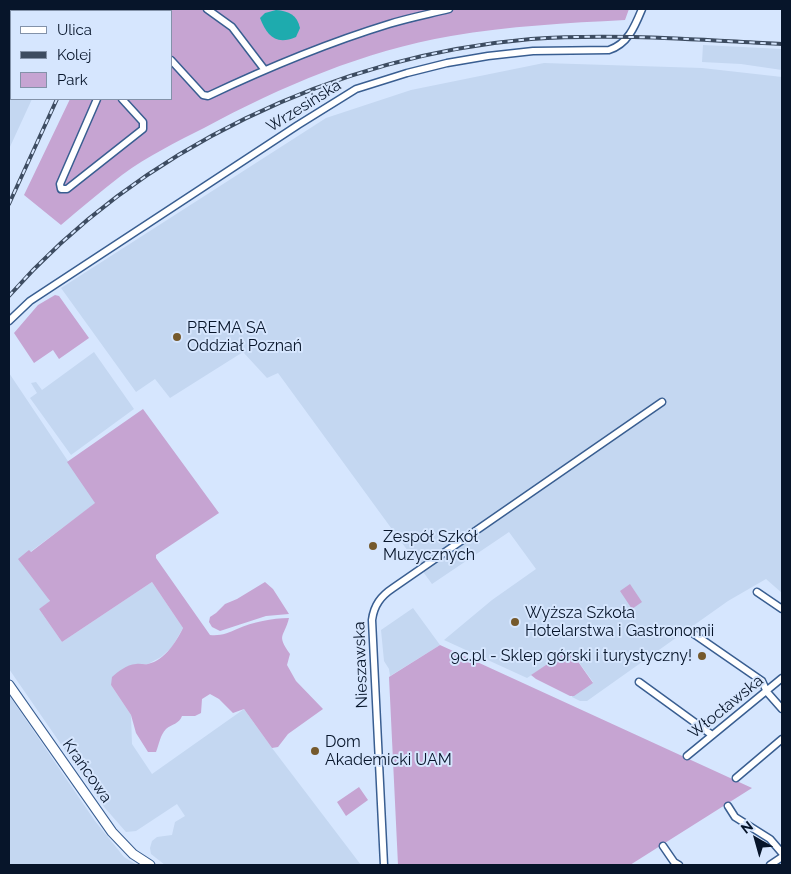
<!DOCTYPE html>
<html>
<head>
<meta charset="utf-8">
<style>
	body { margin:0 }
	#map { position:relative; width:791px; height:874px; overflow:hidden; background:#d6e6fe; font-family:Raleway,sans-serif }
	canvas { display:block }
	.frame { position:absolute; inset:0; border:10px solid #07152a; pointer-events:none }
	.legend { position:absolute; left:10px; top:10px; width:162px; height:90px; box-sizing:border-box; background:#d6e6fe; border:1px solid #8392a9; margin:0; padding:6px 9px; list-style:none; font-size:15px; color:#07152a }
	.legend li { display:flex; align-items:center; gap:10px; height:25px }
	.legend b { width:25px; border:1px solid #8392a9 }
	.north { position:absolute; left:731px; top:814px; width:50px; height:50px; -webkit-text-stroke:4px #d6e6fe; paint-order:stroke; rotate:322deg; font-size:14px; font-weight:700; line-height:20px; text-align:center; color:#07152a }
	.north::after { content:''; display:block; margin:auto; width:18px; height:22px; background:#07152a; clip-path:polygon(50% 0,100% 100%,50% 72%,0 100%) }
</style>
</head>
<body>
<div id="map">
<canvas width="791" height="874"></canvas>
<div class="frame"></div>
<ul class="legend">
<li><b style="height:6px;background:#fff"></b>Ulica</li>
<li><b style="height:6px;background:#3d4c61"></b>Kolej</li>
<li><b style="height:14px;background:#c6a4d2"></b>Park</li>
</ul>
<div class="north">N</div>
</div>
<script>
const c = document.querySelector('canvas').getContext('2d');
c.lineJoin = 'round';
function fillPath(path, color) { c.fillStyle = color; c.fill(path, 'evenodd'); }
function trace(path, color, width, dash) { c.strokeStyle = color; c.lineWidth = width; c.lineCap = dash ? 'butt' : 'round'; c.setLineDash(dash || []); c.stroke(path); }
function label(font, color, halo, rows, align = 'center') {
  c.font = font + ' Raleway,sans-serif'; c.lineWidth = 4; c.setLineDash([]); c.textBaseline = 'middle'; c.strokeStyle = halo; c.fillStyle = color; for (const [text, x, y, turn = 0] of rows) {
    c.save(); c.translate(x, y); c.rotate((+turn || 0) * Math.PI / 180); c.textAlign = isNaN(turn) ? turn : align; if (halo) c.strokeText(text, 0, 0); c.fillText(text, 0, 0); c.restore();
  }
}
const built = new Path2D(`
	M 9,9 L 73,9 L 71,11 L 11,11 L 11,99 L 32,99 L 9,149 Z
	M 703,45 L 782,49 L 782,70 L 741,64 L 702,62 Z
	M 544,63 L 702,68 L 782,77 L 782,593 L 766,579 L 728,601 L 587,701 L 580,701 L 572,697 L 572,696 L 593,682 L 570,650 L 527,678 L 444,640 L 492,600 L 536,569 L 509,532 L 432,584 L 278,373 L 267,378 L 243,352 L 170,398 L 155,379 L 136,392 L 61,288 L 326,118 L 411,90 Z
	M 94,352 L 134,409 L 71,455 L 30,398 L 37,393 L 31,383 L 36,382 L 42,390 Z
	M 9,373 L 96,503 L 30,552 L 29,550 L 50,602 L 39,609 L 62,642 L 152,582 L 183,628 L 172,647 L 161,657 L 148,664 L 136,664 L 111,685 L 131,715 L 132,744 L 152,774 L 244,709 L 272,748 L 361,865 L 165,865 L 151,854 L 150,848 L 152,841 L 157,837 L 172,835 L 175,822 L 185,816 L 177,804 L 136,831 L 126,832 L 105,808 L 9,669 Z
	M 413,608 L 440,645 L 390,676 L 389,669 L 384,661 L 381,630 Z
	M 9,695 L 95,821 L 124,857 L 137,865 L 9,865 Z`);
const green = new Path2D(`
	M 114,9 L 629,9 L 625,20 C 567,23 509,26 451,36 C 364,51 282,86 204,128 C 176,142 148,156 122,175 C 101,191 81,208 61,225 L 24,195 L 70,99 L 171,99 L 171,11 L 113,11 Z
	M 55,295 L 59,296 L 89,338 L 59,359 L 53,350 L 34,363 L 14,333 L 38,305 Z
	M 143,409 L 219,513 L 156,555 L 156,558 L 210,635 C 221,636 228,633 237,629 C 253,622 272,618 289,618 C 284,638 276,634 290,654 L 287,665 L 296,681 L 323,709 L 288,734 L 278,747 L 272,748 L 244,709 L 233,713 L 219,699 L 210,694 L 202,699 L 201,713 L 195,716 L 182,716 C 179,724 172,724 166,729 C 160,735 159,745 156,752 L 148,752 L 136,733 L 131,715 L 111,685 L 112,677 C 119,671 126,665 136,664 C 140,663 144,665 148,664 C 165,660 176,642 183,628 L 152,582 L 62,642 L 39,609 L 50,601 L 18,559 L 29,550 L 31,552 L 95,503 L 67,462 Z
	M 265,582 L 273,589 L 289,614 L 266,616 L 220,631 L 212,627 L 209,622 L 210,617 L 216,613 L 225,604 L 237,599 Z
	M 630,584 L 642,602 L 632,609 L 620,591 Z
	M 440,645 L 752,788 L 630,865 L 398,865 L 389,677 Z
	M 569,652 L 572,653 L 593,683 L 574,696 L 570,696 L 536,679 L 531,675 L 564,653 Z
	M 359,787 L 368,800 L 346,816 L 337,802 Z`);
const water = new Path2D(`
	M 276,10 C 289,11 297,15 300,28 L 296,37 C 275,46 267,35 260,18 L 265,13 Z`);
const street = new Path2D(`
	M 124,9 L 126,11
	M 207,9 L 232,27 L 264,69
	M 118,11 L 119,9
	M 171,60 L 203,95 L 208,96 C 267,68 327,43 389,24 C 408,18 429,14 449,9
	M 97,99 L 60,184 L 61,189 L 67,189 L 143,129 L 143,122 L 122,99
	M 9,321 L 30,301 L 298,125 L 356,89 L 407,73 L 447,63 L 488,56 L 533,51 L 609,50 C 628,44 635,26 642,9
	M 757,592 L 782,609
	M 694,634 L 762,681 L 767,692 L 782,709
	M 639,682 L 712,735
	M 687,756 L 782,678
	M 736,778 L 782,739
	M 728,806 L 735,817 L 770,839 L 782,853
	M 663,846 L 674,862 L 679,865
	M 384,865 L 372,620 C 374,605 381,596 393,588 L 662,402
	M 770,865 L 782,857`);
const secondary = new Path2D(`
	M 9,685 L 112,832 L 133,854 L 150,865`);
const rail = new Path2D(`
	M 93,11 L 94,9
	M 9,204 L 57,99
	M 9,296 C 140,148 335,56 531,39 C 615,33 699,40 782,44`);
const markers = [
	[177,337,5,"#75592c"],
	[373,546,5,"#75592c"],
	[515,622,5,"#75592c"],
	[702,656,5,"#75592c"],
	[315,751,5,"#75592c"]
];
const streetNames = [
	["Wrzesińska",304,106,-32],
	["Nieszawska",361,665,-92],
	["Włocławska",726,707,-39],
	["Krańcowa",87,771,55]
];
const poiNames = [
	["PREMA SA",187,328],
	["Oddział Poznań",187,346],
	["Zespół Szkół",383,537],
	["Muzycznych",383,555],
	["Wyższa Szkoła",525,613],
	["Hotelarstwa i Gastronomii",525,631],
	["9c.pl - Sklep górski i turystyczny!",692,656,"right"],
	["Dom",325,742],
	["Akademicki UAM",325,760]
];
fillPath(built, '#c4d7f1');
fillPath(green, '#c6a4d2');
fillPath(water, '#1eabae');
trace(street, '#395e91', 9);
trace(secondary, '#395e91', 11);
trace(street, '#fff', 6);
trace(secondary, '#fff', 9);
trace(rail, '#3d4c61', 4);
trace(rail, '#d6e6fe', 2, [5.5]);
for (const [x, y, r, color] of markers) { const dot = new Path2D(); dot.arc(x, y, r, 0, 2 * Math.PI); c.fillStyle = color; c.fill(dot); trace(dot, '#d6e6fe', 2); }
label('16px', '#07152a', '#d6e6fe', streetNames);
label('16px', '#07152a', '#d6e6fe', poiNames, 'left');
</script>
</body>
</html>
